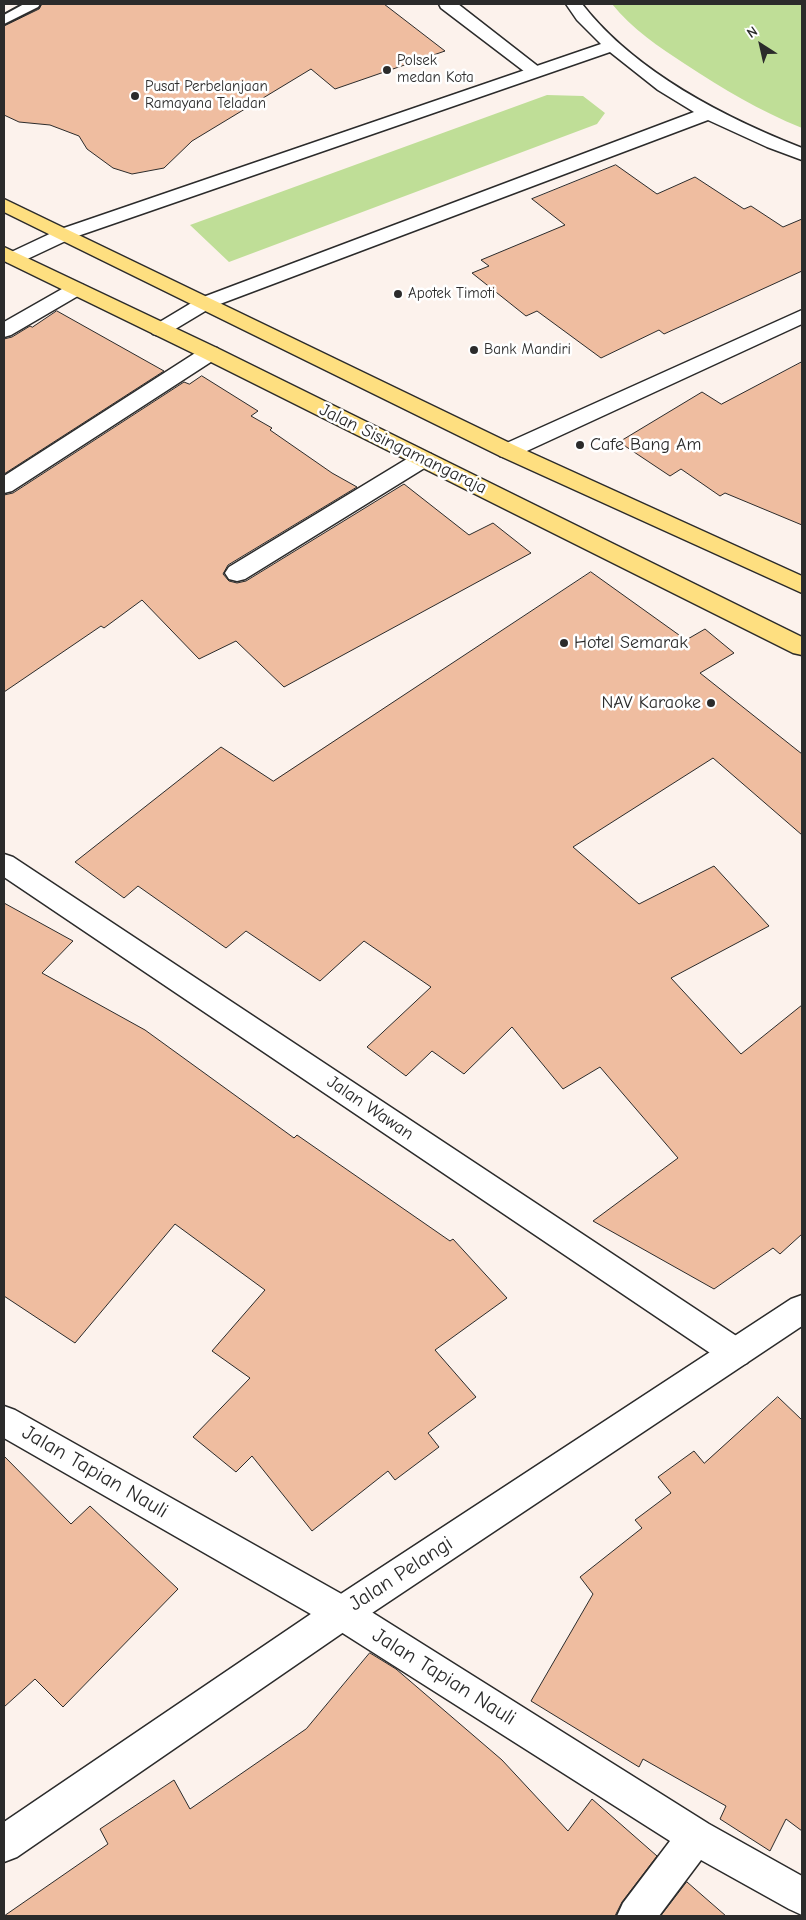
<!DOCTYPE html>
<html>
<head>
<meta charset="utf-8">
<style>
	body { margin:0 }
	#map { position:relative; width:806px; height:1920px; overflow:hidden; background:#fcf2ec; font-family:"Comic Neue",sans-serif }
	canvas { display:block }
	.frame { position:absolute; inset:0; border:5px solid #2b2b2b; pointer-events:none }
	.north { position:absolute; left:736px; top:20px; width:50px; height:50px; -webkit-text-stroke:4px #fff; paint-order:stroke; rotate:325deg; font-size:14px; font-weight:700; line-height:20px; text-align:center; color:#2b2b2b }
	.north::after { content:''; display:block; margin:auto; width:18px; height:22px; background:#2b2b2b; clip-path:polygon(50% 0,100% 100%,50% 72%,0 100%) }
</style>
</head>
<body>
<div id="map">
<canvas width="806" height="1920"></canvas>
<div class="frame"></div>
<div class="north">N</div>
</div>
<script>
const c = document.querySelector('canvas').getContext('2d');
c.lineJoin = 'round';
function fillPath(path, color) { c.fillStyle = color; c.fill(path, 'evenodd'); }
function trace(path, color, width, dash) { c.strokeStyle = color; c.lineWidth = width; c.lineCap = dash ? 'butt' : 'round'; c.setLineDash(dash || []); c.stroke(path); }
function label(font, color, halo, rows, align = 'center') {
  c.font = font + ' "Comic Neue",sans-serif'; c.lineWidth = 5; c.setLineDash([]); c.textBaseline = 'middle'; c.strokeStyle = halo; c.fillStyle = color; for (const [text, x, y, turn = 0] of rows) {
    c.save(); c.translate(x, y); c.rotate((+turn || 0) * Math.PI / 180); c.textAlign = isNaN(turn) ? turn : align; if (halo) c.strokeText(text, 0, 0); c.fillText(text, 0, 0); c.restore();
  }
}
const green = new Path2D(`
	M 612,4 L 802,4 L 802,128 C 758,110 725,90 685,64 C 659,47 632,29 612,4 Z
	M 547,95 L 583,96 L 605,113 L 597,124 L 229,262 L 190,225 Z`);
const building = new Path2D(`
	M 42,4 L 384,4 L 445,51 L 335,89 L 311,69 L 192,141 L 164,168 L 132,174 L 113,168 L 87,149 L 79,136 L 50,125 L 19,122 L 4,115 L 4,26 L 39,9 Z
	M 616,165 L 657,194 L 695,177 L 744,209 L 751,206 L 783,227 L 802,219 L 802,271 L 664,334 L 659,330 L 601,358 L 537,311 L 526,316 L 472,273 L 489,266 L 481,260 L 565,225 L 532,199 Z
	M 57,311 L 164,371 L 4,474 L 4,339 L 12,337 L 30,326 L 32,327 Z
	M 802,362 L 802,525 L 725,493 L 720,496 L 681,469 L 670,476 L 619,442 L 702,392 L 721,404 Z
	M 202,376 L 258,411 L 251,416 L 272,428 L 270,430 L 332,473 L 357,487 L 228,565 L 223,574 L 229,581 L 237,583 L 246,581 L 404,484 L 469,535 L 493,523 L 531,553 L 284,687 L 236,641 L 199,659 L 142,600 L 104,628 L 101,626 L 4,692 L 4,495 L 13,493 L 184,382 L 189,384 Z
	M 591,572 L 686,640 L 705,629 L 734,653 L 700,673 L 802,754 L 802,835 L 713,758 L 573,847 L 639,904 L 714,866 L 769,926 L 671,978 L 741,1054 L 802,1005 L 802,1234 L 780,1254 L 773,1248 L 714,1289 L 593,1221 L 678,1158 L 600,1067 L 563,1089 L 512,1027 L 464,1074 L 432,1051 L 406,1076 L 367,1047 L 431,987 L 364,941 L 320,981 L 246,931 L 226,948 L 138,886 L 124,898 L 75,862 L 221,747 L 273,781 Z
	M 4,903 L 73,941 L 42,973 L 145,1030 L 294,1138 L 297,1135 L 450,1241 L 453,1239 L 507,1298 L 435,1350 L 476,1397 L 428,1433 L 439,1447 L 395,1480 L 388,1471 L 312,1531 L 252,1456 L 236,1472 L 193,1437 L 250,1378 L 212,1351 L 265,1290 L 175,1224 L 75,1343 L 4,1296 Z
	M 778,1397 L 802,1420 L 802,1831 L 786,1819 L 770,1851 L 720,1819 L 726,1806 L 643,1759 L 639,1767 L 531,1701 L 593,1594 L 580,1577 L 642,1528 L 635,1520 L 671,1493 L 658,1477 L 694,1451 L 704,1463 Z
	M 4,1456 L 71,1524 L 90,1506 L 178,1589 L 63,1707 L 35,1679 L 4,1707 Z
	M 370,1653 L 396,1669 L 502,1760 L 568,1831 L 592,1799 L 657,1856 L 622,1902 L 615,1916 L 4,1916 L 108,1844 L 100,1829 L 174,1780 L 190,1809 L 306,1729 Z
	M 687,1882 L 726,1916 L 661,1916 Z`);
const service = new Path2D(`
	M 24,4 L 40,4 L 38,7 L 4,24 L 4,15 Z`);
const minor = new Path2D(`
	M 439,4 L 458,4 L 544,71 L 541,75 L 535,76 L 529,75 L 441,8 Z
	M 76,283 L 83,285 L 86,289 L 83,293 L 11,335 L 4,337 L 4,322 L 69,285 Z
	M 802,310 L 802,324 L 516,456 L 508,458 L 500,456 L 497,451 L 500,446 Z
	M 210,347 L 217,348 L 221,353 L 217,358 L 12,491 L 4,493 L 4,476 L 203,348 Z
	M 423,452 L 431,454 L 434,459 L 431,464 L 245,579 L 237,581 L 229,579 L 225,573 L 229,567 L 415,454 Z
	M 4,854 L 13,857 L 747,1343 L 752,1353 L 747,1363 L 736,1368 L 725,1363 L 4,877 Z
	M 4,1406 L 15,1410 L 354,1601 L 709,1824 L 802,1876 L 802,1915 L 789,1909 L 701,1860 L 659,1916 L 617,1916 L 623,1903 L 670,1841 L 330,1625 L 4,1438 Z`);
const tertiary = new Path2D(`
	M 566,4 L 582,4 C 635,72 723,117 802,148 L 802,160 L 767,147 L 708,120 L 212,307 L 167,334 L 160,336 L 153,334 L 150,330 L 153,326 L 198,299 L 694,112 L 658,90 L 610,52 L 72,238 L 21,262 L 14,264 L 7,262 L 4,258 L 7,254 L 58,230 L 601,44 L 577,20 Z`);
const secondary = new Path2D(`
	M 802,1295 L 802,1326 L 354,1625 L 17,1857 L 4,1862 L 4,1822 L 330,1601 L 791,1299 Z`);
const primary = new Path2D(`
	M 4,199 L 516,446 L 802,576 L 802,593 L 500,456 L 4,212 Z
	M 4,247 L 217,348 L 802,637 L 802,655 L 793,653 L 203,358 L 4,261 Z`);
const markers = [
	[387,70,5,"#2b2b2b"],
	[135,96,5,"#2b2b2b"],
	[398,294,5,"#2b2b2b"],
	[474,350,5,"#2b2b2b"],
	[580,445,5,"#2b2b2b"],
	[564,643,5,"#2b2b2b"],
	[711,703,5,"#2b2b2b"]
];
const farPoinames = [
	["Polsek",397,61],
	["medan Kota",397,78],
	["Pusat Perbelanjaan",145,87],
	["Ramayana Teladan",145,104],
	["Apotek Timoti",408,294],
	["Bank Mandiri",484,350]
];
const poiNames = [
	["Cafe Bang Am",590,445],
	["Hotel Semarak",574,643],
	["NAV Karaoke",701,703,"right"]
];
const streetNames = [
	["Jalan Sisingamangaraja",403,449,26],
	["Jalan Wawan",370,1108,34]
];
const nearStreetnames = [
	["Jalan Tapian Nauli",95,1472,30],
	["Jalan Pelangi",401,1574,-33],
	["Jalan Tapian Nauli",444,1677,32]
];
fillPath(green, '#bfde97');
fillPath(building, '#efbda0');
trace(building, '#2b2b2b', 1);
trace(service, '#2b2b2b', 4);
trace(minor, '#2b2b2b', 3);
trace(tertiary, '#2b2b2b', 3);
trace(secondary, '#2b2b2b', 3);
trace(primary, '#2b2b2b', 3);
fillPath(service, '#fff');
fillPath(minor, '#fff');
fillPath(tertiary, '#fff');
fillPath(secondary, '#fff');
fillPath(primary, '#fedf80');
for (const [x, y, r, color] of markers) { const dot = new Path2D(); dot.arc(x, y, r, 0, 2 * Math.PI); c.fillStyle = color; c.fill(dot); trace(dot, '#fff', 2); }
label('15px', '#2b2b2b', '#fff', farPoinames, 'left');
label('18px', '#2b2b2b', '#fff', poiNames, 'left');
label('18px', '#2b2b2b', '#fff', streetNames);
label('21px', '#2b2b2b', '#fff', nearStreetnames);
</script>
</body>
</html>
